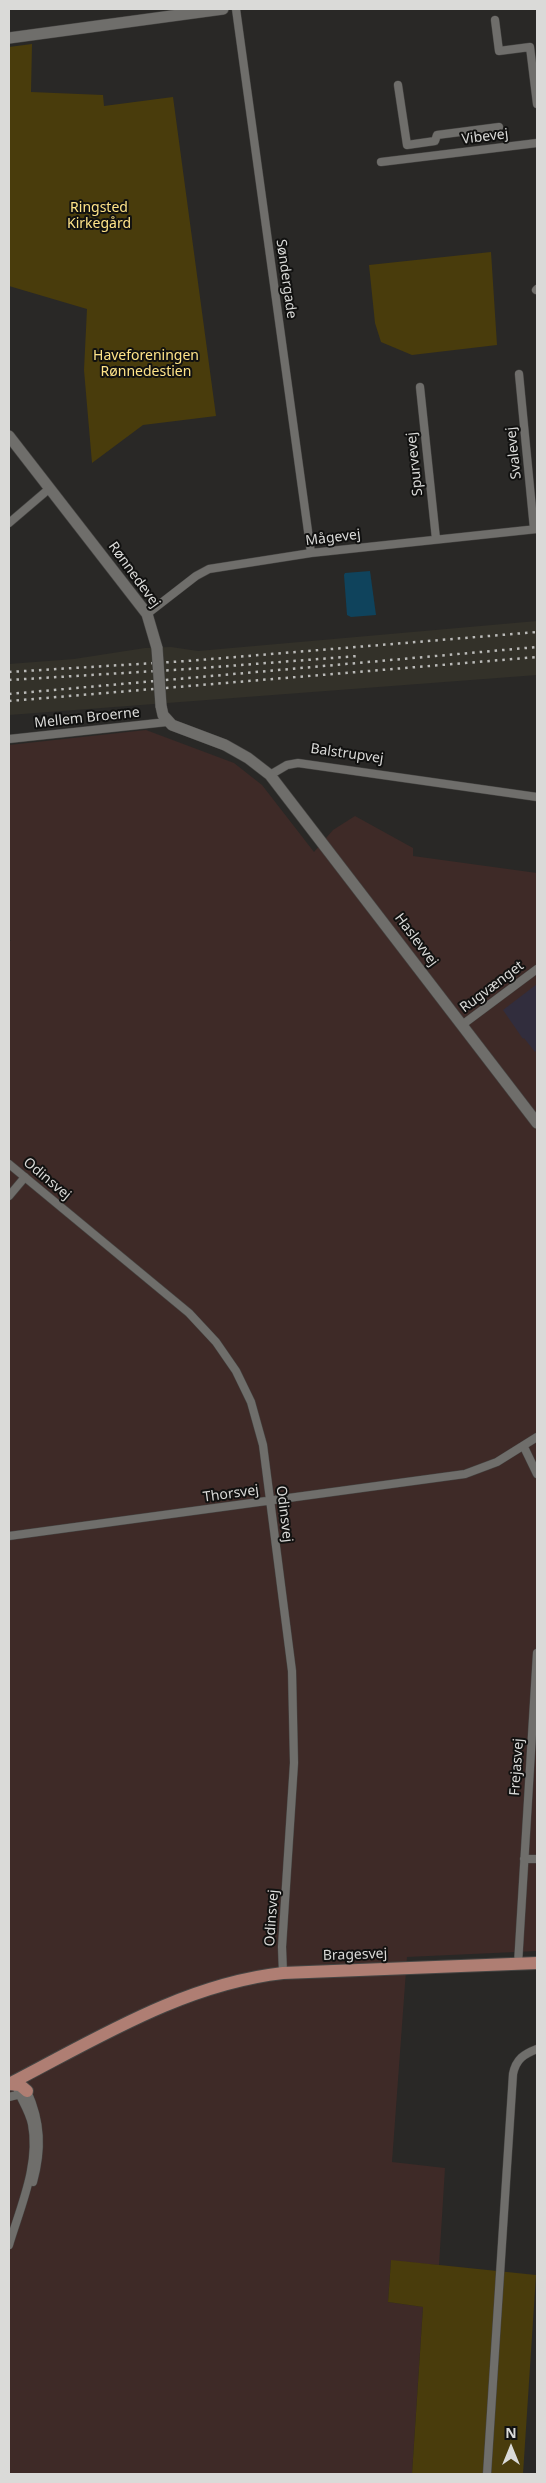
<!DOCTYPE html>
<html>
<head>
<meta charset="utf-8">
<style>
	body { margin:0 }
	#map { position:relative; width:546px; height:2483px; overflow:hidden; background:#292826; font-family:"Noto Sans",sans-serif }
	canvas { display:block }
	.frame { position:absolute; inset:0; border:10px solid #dadad8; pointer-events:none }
	.north { position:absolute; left:486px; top:2423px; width:50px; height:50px; -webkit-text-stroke:4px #111110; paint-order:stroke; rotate:0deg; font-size:14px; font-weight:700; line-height:20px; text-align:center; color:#dadad8 }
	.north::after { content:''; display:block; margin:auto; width:18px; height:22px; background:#dadad8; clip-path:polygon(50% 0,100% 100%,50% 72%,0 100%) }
</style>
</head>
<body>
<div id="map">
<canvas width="546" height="2483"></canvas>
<div class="frame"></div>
<div class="north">N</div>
</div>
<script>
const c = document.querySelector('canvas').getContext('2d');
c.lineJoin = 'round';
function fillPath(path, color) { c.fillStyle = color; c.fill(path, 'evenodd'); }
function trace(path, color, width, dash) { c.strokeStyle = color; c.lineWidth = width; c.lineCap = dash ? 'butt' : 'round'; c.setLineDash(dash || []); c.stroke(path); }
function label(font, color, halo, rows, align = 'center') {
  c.font = font + ' "Noto Sans",sans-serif'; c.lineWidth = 4; c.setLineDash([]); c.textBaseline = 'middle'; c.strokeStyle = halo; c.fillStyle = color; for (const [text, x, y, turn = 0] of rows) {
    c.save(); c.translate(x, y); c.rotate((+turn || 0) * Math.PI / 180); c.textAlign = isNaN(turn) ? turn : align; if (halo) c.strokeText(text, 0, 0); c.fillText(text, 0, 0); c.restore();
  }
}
const built = new Path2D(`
	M 537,621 L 537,675 L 9,715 L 9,664 L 74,659 L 145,648 L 171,647 L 198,651 Z`);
const industrial = new Path2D(`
	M 146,730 L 234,763 L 262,785 L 314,852 L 333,830 L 355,816 L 413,848 L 413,856 L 537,873 L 537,1951 L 407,1957 L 392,2162 L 445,2168 L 439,2265 L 391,2261 L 388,2302 L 423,2307 L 412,2474 L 9,2474 L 9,941 L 11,941 L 9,939 L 9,745 Z`);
const medical = new Path2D(`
	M 537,984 L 537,1050 L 535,1052 L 524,1038 L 523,1039 L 503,1010 Z`);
const green = new Path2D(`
	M 32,44 L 31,92 L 103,95 L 104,106 L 173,97 L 216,416 L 143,425 L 92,463 L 84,370 L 87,309 L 9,286 L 9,47 Z
	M 491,252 L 497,345 L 412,355 L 381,342 L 375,323 L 369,265 Z
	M 391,2260 L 536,2275 L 523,2474 L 412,2474 L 423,2307 L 388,2302 Z`);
const water = new Path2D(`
	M 370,571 L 376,615 L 351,617 L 347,615 L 344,575 L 345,573 Z`);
const street = new Path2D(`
	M 236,9 L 311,553
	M 495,20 L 499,51 L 530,47 L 537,104
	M 398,85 L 407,145 L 435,141 L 437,135 L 499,127
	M 381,162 L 537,143
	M 536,290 L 537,289
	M 519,374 L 534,529
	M 420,387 L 436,539
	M 9,523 L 50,488
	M 147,614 L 196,576 L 209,569 L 311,553 L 537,529
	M 9,739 L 167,722
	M 270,775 L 287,765 L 298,763 L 537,797
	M 462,1025 L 537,969
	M 9,1164 L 189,1313 L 216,1342 L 236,1371 L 251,1402 L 263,1445 L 292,1671 L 294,1763 L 282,1947 L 283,1973
	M 9,1196 L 25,1177
	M 524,1447 L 537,1474
	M 9,1536 L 465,1474 L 497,1462 L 537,1437
	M 524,1859 L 537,1859
	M 518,1964 L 537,1653
	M 27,2091 C 41,2122 42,2149 33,2182
	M 9,2097 L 21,2094
	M 9,2245 C 20,2208 40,2164 32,2124 C 29,2109 18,2095 16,2085
	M 487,2474 L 513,2074 C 516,2059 524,2054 537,2049`);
const secondary = new Path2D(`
	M 9,38 L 223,9
	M 9,436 L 147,614 L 157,648
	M 161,706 L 163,715 L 172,725 L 225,745 L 248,758 L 270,775 L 537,1123`);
const primary = new Path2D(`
	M 9,2084 C 96,2039 184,1984 283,1973 L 537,1963
	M 9,2084 L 20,2085 L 27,2091`);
const rail = new Path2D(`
	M 9,672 L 187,661 L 537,632
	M 9,680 L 189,669 L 358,656
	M 9,694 L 537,647
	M 9,701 L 537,657`);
const secondaryBridge = new Path2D(`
	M 157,648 L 161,706`);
const streetNames = [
	["Vibevej",485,137,-7],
	["Søndergade",286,279,82],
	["Svalevej",514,453,-96],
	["Spurvevej",415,464,-96],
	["Mågevej",333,538,-7],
	["Rønnedevej",134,575,54],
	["Mellem Broerne",87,718,-6],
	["Balstrupvej",347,754,8],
	["Haslevvej",416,940,53],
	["Rugvænget",492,987,-37],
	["Odinsvej",47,1179,40],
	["Thorsvej",231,1494,-8],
	["Odinsvej",284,1514,83],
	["Frejasvej",517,1767,-86],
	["Odinsvej",272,1918,-86],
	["Bragesvej",355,1955,-2]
];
const parkNames = [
	["Ringsted",99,208],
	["Kirkegård",99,224],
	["Haveforeningen",146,356],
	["Rønnedestien",146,372]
];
fillPath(built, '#333129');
fillPath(industrial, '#3e2a27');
fillPath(medical, '#312d3d');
fillPath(green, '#493c0c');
fillPath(water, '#0f435c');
trace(street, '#464543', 9);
trace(secondary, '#464543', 12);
trace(primary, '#464543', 14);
trace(street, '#6f6e6b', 8);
trace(secondary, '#6f6e6b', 11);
trace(primary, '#af7e73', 12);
trace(rail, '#babab8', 2.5, [2.5, 5]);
trace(secondaryBridge, '#464543', 12, []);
trace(secondaryBridge, '#6f6e6b', 11);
label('14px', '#dadad8', '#111110', streetNames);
label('14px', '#fee388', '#111110', parkNames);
</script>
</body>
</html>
